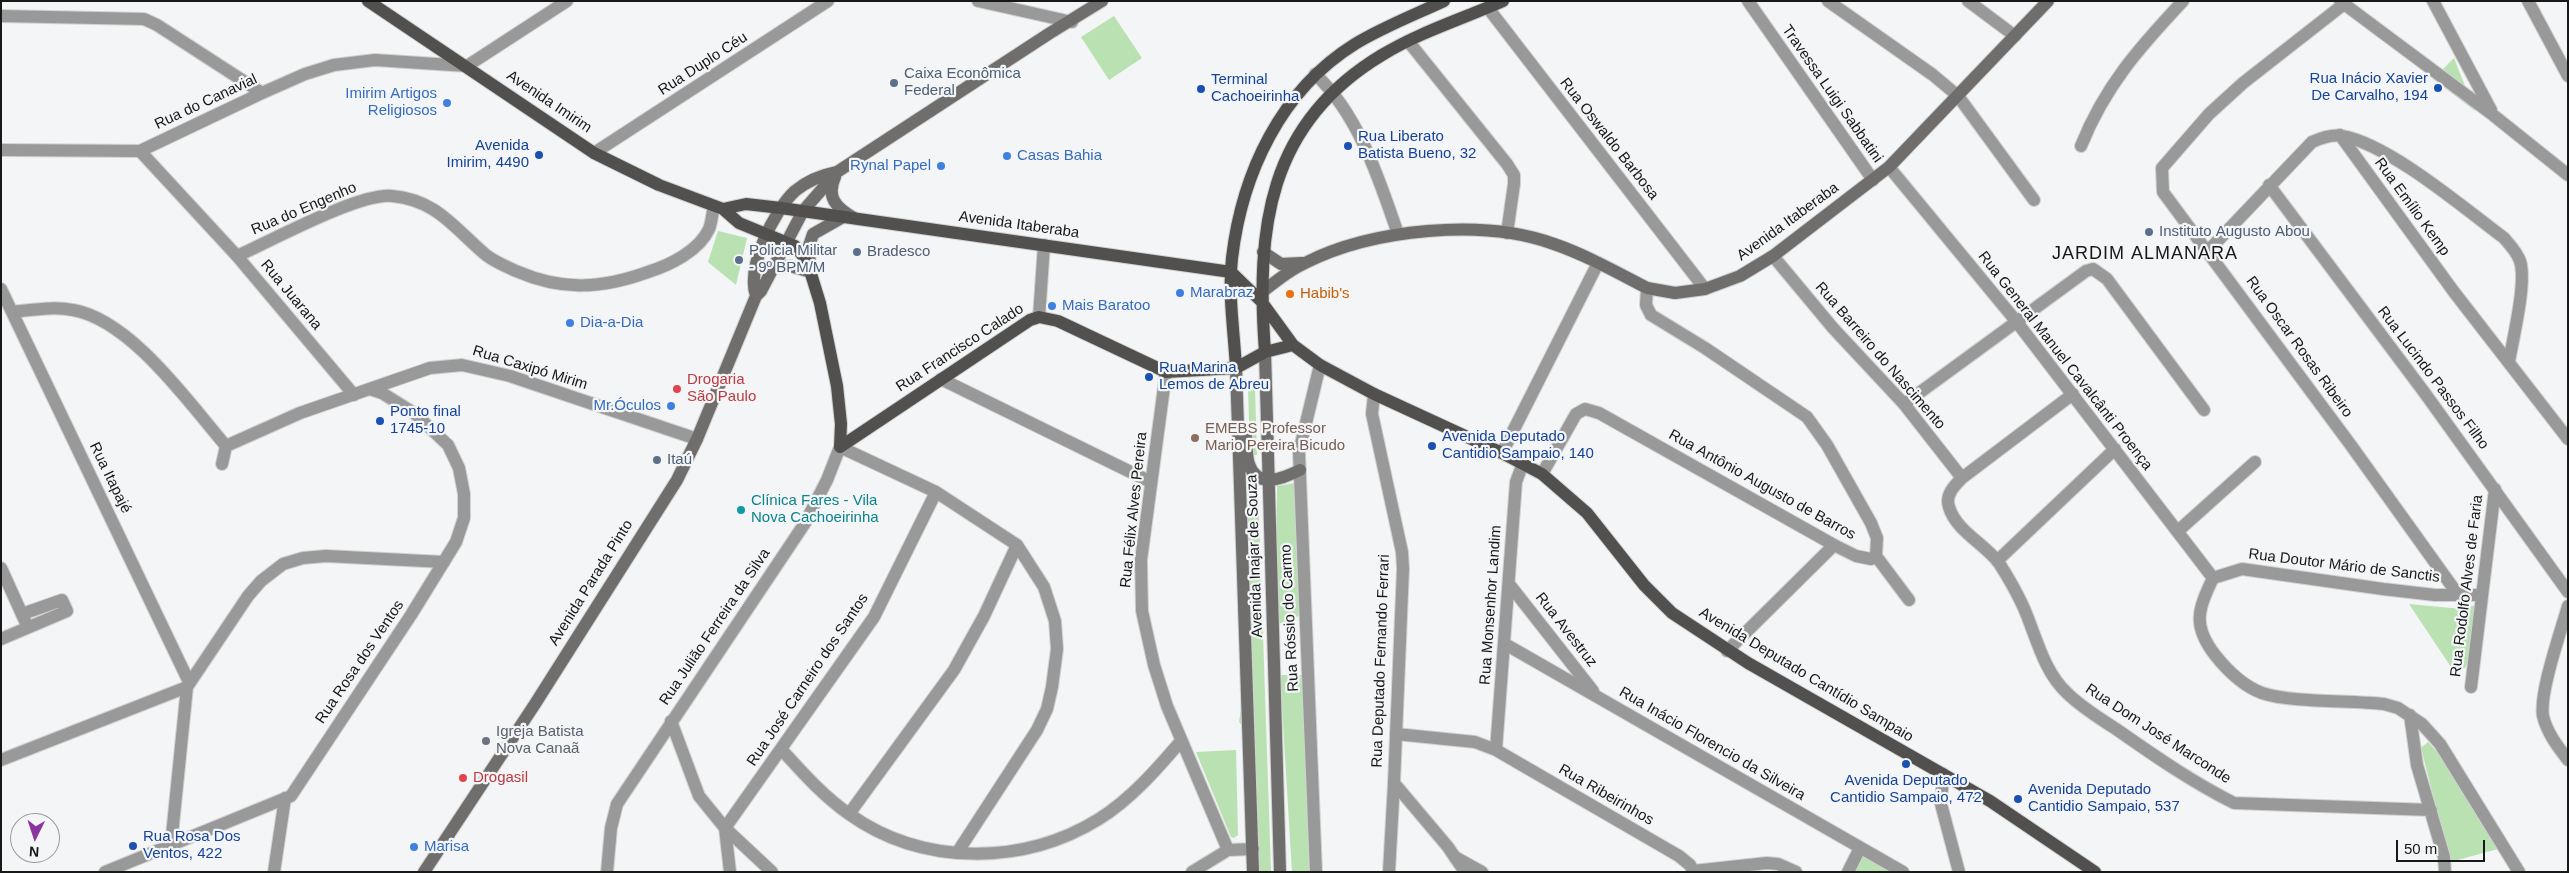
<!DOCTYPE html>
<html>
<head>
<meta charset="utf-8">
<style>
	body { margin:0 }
	#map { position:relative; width:2569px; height:873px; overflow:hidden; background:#f3f5f6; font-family:Arial,sans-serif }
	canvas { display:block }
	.frame { position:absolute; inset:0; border:2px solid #171818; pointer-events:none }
	.north { position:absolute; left:10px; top:813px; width:50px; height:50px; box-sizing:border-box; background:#f3f5f6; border:1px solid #9b9d9d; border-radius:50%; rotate:184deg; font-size:14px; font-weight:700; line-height:20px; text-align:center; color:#171818 }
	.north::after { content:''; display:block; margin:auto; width:18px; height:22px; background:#8c339f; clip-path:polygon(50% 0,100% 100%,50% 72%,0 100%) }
	.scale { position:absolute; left:2396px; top:840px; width:89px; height:22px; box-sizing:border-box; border:2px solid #171818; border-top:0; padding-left:6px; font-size:15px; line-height:18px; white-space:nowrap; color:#171818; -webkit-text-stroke:4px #f3f5f6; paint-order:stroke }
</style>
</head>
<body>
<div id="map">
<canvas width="2569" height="873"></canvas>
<div class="frame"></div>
<div class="north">N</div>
<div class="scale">50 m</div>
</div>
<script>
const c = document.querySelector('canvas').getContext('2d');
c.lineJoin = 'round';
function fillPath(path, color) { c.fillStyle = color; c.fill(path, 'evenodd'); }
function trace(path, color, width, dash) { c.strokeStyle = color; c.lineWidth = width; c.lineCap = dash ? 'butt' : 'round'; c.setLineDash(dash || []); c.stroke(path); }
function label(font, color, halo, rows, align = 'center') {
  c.font = font + ' Arial,sans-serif'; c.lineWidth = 4.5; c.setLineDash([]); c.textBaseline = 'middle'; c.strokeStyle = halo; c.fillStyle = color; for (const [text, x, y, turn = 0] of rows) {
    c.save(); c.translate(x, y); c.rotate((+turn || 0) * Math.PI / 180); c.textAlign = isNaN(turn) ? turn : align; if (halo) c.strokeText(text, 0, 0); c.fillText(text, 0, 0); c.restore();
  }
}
const green = new Path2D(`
	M 1114,16 L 1142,58 L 1109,80 L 1081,37 Z
	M 2454,58 L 2475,111 L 2433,79 Z
	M 718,231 L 747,238 L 736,285 L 708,262 Z
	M 1248,388 L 1255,388 L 1257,455 L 1250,455 Z
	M 1242,475 L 1258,486 L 1271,872 L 1257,872 L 1245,729 L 1239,722 L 1243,695 Z
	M 1295,483 L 1303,612 L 1285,627 L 1277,620 L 1277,486 Z
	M 2409,604 L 2462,609 L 2476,605 L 2469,659 L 2465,668 L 2453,670 Z
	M 1280,675 L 1306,675 L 1314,872 L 1292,872 Z
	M 2428,742 L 2439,754 L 2498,849 L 2450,862 L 2421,748 Z
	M 1236,750 L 1238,835 L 1234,838 L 1231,837 L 1196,752 Z
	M 1856,851 L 1899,872 L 1840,872 Z`);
const minor = new Path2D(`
	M 978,1 L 1072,22
	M 1748,1 L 1873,180
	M 1828,1 L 1933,75 L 1958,96 L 2034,200
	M 1968,1 L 2015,36
	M 2340,1 L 2493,115 L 2568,175
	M 2433,1 L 2491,110
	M 2528,1 L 2568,76
	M 2344,4 L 2243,83 L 2209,114 L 2162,168 L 2163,192 L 2350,444 L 2459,596
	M 1488,8 L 1705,289
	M 1,16 L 144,19 L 157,25 L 262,93
	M 1408,41 L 1507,164 L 1514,175 L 1514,184 L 1507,233
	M 1315,74 C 1359,115 1379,179 1398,234
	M 2340,135 L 2454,292 L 2568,439
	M 2081,146 C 2105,86 2139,48 2183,1
	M 1,150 L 140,151 L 262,93 L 305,74 L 334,65 L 375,60 L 467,66 L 567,1
	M 140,151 L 237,256 L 354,395
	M 594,153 L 828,1
	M 1889,167 L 2016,321 L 2213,578
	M 2269,185 L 2424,392 L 2568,592
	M 2208,251 L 2312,142 C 2321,138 2332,134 2342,136 C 2389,144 2465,209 2504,238 C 2510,245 2517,252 2520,261 C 2527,282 2513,338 2509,362
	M 237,256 C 271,241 358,193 392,196 C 437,200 454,228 486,255 C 495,262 505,266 516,271 C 562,291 601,289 648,272 C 670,265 699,251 709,229 C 712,222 712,213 714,206
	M 1773,256 L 1833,328 L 1904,404 L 1962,478
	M 1,289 L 189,682
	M 12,312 C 33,310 53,306 73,310 C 131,320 189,403 226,446 L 222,464
	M 1166,372 L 1141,560 L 1142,611 L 1154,665 L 1167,706 L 1228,850 L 1253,849
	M 941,379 L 1151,482
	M 2073,394 L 1962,478 C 1954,486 1945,495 1949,507 C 1956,531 1985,544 1999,563 C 2008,577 2016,591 2023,606 C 2036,635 2043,671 2067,693 C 2082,708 2101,719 2119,731 C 2156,757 2194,783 2234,803 L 2431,810
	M 1904,404 L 2086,271 L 2093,269 L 2107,279 L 2204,410
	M 226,446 L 300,413 L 430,368 L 462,365 L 510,376 L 697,439
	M 1502,453 L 1598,263
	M 1542,474 L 1576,414 L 1585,409 L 1599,413 L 1834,545 L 1856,556 L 1871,559 L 1876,556 L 1877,538 L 1871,523 L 1827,445 L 1807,417 L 1705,348 L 1651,315 L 1646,305 L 1647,288
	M 2178,531 L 2255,462
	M 1876,556 L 1909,600
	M 1997,561 L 2115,449
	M 1,568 L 25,621
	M 1509,584 L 1593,691
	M 2481,595 L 2435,595 L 2383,589 L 2242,569 L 2213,578 C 2198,610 2192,625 2215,655 C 2227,670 2243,686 2262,693 C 2292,703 2350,700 2384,704 L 2398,708 L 2422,724 L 2440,744 L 2519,872
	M 2568,606 C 2561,631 2539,693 2543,716 C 2547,733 2558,747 2568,760
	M 1,639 L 67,611 L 62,600 L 22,614
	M 1505,644 L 1903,872
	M 1727,651 L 1834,545
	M 2471,687 L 2495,489
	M 2410,715 L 2417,765 L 2444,857 L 2445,872
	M 671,721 L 699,796 L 725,828 L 772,872
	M 1396,734 L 1475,742 L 1496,750 L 1679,856 L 1690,865 L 1693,871 L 1767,863 L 1778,864 L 1796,872
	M 781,749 C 802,772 823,796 849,814 C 922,866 1023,866 1099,819 C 1131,799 1157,769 1181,741
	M 1496,750 L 1516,482 L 1523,463
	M 1,760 L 187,687
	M 1943,774 L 1941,804 L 1959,872
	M 849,814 L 954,670 L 984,616 L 1017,545
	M 171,845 L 187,687 L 248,596 L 261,581 L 283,564 L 303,558 L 326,556 L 444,562
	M 1455,857 L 1482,872
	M 105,872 L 291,796 L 411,615 L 456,542 L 464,518 L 464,494 L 459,468 L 448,445 L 414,413 L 382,393 L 370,389
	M 274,872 L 285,798
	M 607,872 L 611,828 L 617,804 L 805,523 L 827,480 L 840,447 L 936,492 L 1017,545 L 1044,587 L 1055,621 L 1057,649 L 1052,687 L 1047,709 L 1037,730 L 957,853
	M 730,872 L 725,828 L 874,617 L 936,492
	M 1192,872 L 1228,850
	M 1316,872 L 1299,452 L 1320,365
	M 1389,872 L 1394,783
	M 1848,872 L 1860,848`);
const tertiary = new Path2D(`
	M 1039,317 L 1044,245
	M 1374,394 L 1372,414 L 1402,552 L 1403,569 L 1394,783 L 1448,847 L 1465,872`);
const secondary = new Path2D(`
	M 835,177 C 826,197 836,208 854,218
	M 1263,252 L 1281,264 L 1302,263
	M 773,268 L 790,266 L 811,272
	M 811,269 L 808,249 L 813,234 L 843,217
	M 1261,293 C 1275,282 1289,270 1305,263 C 1372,229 1483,218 1554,244 C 1586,255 1616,272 1647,288 L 1675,293 L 1705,289 L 1740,276 L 1773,256 L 1889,167 L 2048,1
	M 756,296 C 746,268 774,210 795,191 C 807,181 822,175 837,172
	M 1265,352 L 1280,872
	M 1236,368 L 1253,872
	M 1246,436 C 1247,445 1246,456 1249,464 C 1257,490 1284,478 1300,470
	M 424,872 L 535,704 L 677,480 L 697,439 L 756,296 L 761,291 L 803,211 L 837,172 L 1050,33 L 1102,1`);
const primary = new Path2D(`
	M 368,1 L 594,153 L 659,185 L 723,209 L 739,223 L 795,246 L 807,261 L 820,303 L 837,386 L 841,424 L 840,447
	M 723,209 L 746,204 L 781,208 L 1231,272 L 1261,301 L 1293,345 L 1320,365 L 1374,394 L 1502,453 L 1542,474 L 1587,513 L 1644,585 L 1672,613 L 1748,663 L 1990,801 L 2095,872
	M 1265,352 C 1256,229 1267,124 1382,55 C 1420,32 1462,19 1503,1
	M 1236,368 C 1234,331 1228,295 1232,258 C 1242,173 1281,90 1355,44 C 1383,27 1414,15 1444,1
	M 840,447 L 1030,320 L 1039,317 L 1058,321 L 1166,372 L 1236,368 L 1265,352 L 1293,345`);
const markers = [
	[894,83,5,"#5c6f8a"],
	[2438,88,5,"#1a4fb4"],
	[1201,89,5,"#1a4fb4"],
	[447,103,5,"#3f7fe0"],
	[1348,146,5,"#1a4fb4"],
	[539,155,5,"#1a4fb4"],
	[1007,156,5,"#3f7fe0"],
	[941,166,5,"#3f7fe0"],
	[2149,232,5,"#5c6f8a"],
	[857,252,5,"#5c6f8a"],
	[739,260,5,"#5c6f8a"],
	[1180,293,5,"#3f7fe0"],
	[1290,294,5,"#e8710a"],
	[1052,306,5,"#3f7fe0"],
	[570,323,5,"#3f7fe0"],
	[1149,377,5,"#1a4fb4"],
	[677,389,5,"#e0444e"],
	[671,406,5,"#3f7fe0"],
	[380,421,5,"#1a4fb4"],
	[1195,438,5,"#8d6e63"],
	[1432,446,5,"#1a4fb4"],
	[657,460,5,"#5c6f8a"],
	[741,510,5,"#0f9aa8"],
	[486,741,5,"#6b7280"],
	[1906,764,5,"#1a4fb4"],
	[463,778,5,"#e0444e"],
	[2018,799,5,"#1a4fb4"],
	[133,846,5,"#1a4fb4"],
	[414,847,5,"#3f7fe0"]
];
const streetNames = [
	["Rua Duplo Céu",703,64,-33],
	["Travessa Luigi Sabbatini",1832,94,55],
	["Rua do Canavial",206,102,-25],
	["Avenida Imirim",549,102,34],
	["Rua Oswaldo Barbosa",1609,139,52],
	["Rua Emílio Kemp",2412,207,54],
	["Rua do Engenho",304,209,-23],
	["Avenida Itaberaba",1788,222,-36],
	["Avenida Itaberaba",1019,225,8],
	["Rua Juarana",291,295,50],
	["Rua Oscar Rosas Ribeiro",2299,347,54],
	["Rua Francisco Calado",960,348,-33],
	["Rua Barreiro do Nascimento",1880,356,49],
	["Rua General Manuel Cavalcânti Proença",2065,361,52],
	["Rua Caxipó Mirim",530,368,17],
	["Rua Lucindo Passos Filho",2433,378,53],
	["Rua Itapajé",110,478,64],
	["Rua Antônio Augusto de Barros",1762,485,29],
	["Rua Félix Alves Pereira",1134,510,-84],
	["Avenida Inajar de Souza",1255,556,-92],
	["Rua Doutor Mário de Sanctis",2344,566,7],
	["Avenida Parada Pinto",591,583,-58],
	["Rua Rodolfo Alves de Faria",2467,586,-83],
	["Rua Monsenhor Landim",1491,605,-86],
	["Rua Róssio do Carmo",1290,618,-93],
	["Rua Julião Ferreira da Silva",715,627,-56],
	["Rua Avestruz",1566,630,52],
	["Rua Deputado Fernando Ferrari",1381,661,-88],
	["Rua Rosa dos Ventos",360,662,-56],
	["Avenida Deputado Cantídio Sampaio",1806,675,31],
	["Rua José Carneiro dos Santos",808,680,-56],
	["Rua Dom José Marconde",2158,734,33],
	["Rua Inácio Florencio da Silveira",1712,744,30],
	["Rua Ribeirinhos",1606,795,30]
];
const serviceNames = [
	["Caixa Econômica",904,74],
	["Federal",904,91],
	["Instituto Augusto Abou",2159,232],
	["Policia Militar",749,251],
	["- 9º BPM/M",749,268],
	["Bradesco",867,252],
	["Itaú",667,460]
];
const transitNames = [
	["Rua Inácio Xavier",2428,79,"right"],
	["De Carvalho, 194",2428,96,"right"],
	["Terminal",1211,80],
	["Cachoeirinha",1211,97],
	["Rua Liberato",1358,137],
	["Batista Bueno, 32",1358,154],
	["Avenida",529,146,"right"],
	["Imirim, 4490",529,163,"right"],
	["Rua Marina",1159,368],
	["Lemos de Abreu",1159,385],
	["Ponto final",390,412],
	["1745-10",390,429],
	["Avenida Deputado",1442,437],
	["Cantidio Sampaio, 140",1442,454],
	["Avenida Deputado",1906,781,"center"],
	["Cantidio Sampaio, 472",1906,798,"center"],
	["Avenida Deputado",2028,790],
	["Cantidio Sampaio, 537",2028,807],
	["Rua Rosa Dos",143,837],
	["Ventos, 422",143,854]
];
const shopNames = [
	["Imirim Artigos",437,94,"right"],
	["Religiosos",437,111,"right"],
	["Casas Bahia",1017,156],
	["Rynal Papel",931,166,"right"],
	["Marabraz",1190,293],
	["Mais Baratoo",1062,306],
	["Dia-a-Dia",580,323],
	["Mr.Óculos",661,406,"right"],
	["Marisa",424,847]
];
const foodNames = [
	["Habib's",1300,294]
];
const healthNames = [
	["Drogaria",687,380],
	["São Paulo",687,397],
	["Drogasil",473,778]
];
const educationNames = [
	["EMEBS Professor",1205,429],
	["Mario Pereira Bicudo",1205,446]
];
const cultureNames = [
	["Clínica Fares - Vila",751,501],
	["Nova Cachoeirinha",751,518]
];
const worshipNames = [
	["Igreja Batista",496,732],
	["Nova Canaã",496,749]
];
const quarterNames = [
	["JARDIM ALMANARA",2145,254]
];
fillPath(green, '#b9e1b1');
trace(minor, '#d0d2d2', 14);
trace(tertiary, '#d0d2d2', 14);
trace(secondary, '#d0d2d2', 14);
trace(primary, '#d0d2d2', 14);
trace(minor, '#9a9999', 12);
trace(tertiary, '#9a9999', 12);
trace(secondary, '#6f6e6d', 12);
trace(primary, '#51504f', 12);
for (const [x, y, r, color] of markers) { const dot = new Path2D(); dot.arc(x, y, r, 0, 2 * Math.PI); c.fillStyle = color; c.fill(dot); trace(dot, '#f3f5f6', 2); }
label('15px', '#171818', '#f3f5f6', streetNames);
label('15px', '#4e5e75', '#f3f5f6', serviceNames, 'left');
label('15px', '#164399', '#f3f5f6', transitNames, 'left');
label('15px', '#366cbe', '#f3f5f6', shopNames, 'left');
label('15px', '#c56008', '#f3f5f6', foodNames, 'left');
label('15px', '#be3a42', '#f3f5f6', healthNames, 'left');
label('15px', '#785e54', '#f3f5f6', educationNames, 'left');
label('15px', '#0d838f', '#f3f5f6', cultureNames, 'left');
label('15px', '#5b616d', '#f3f5f6', worshipNames, 'left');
c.letterSpacing = '1px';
label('18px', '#171818', '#f3f5f6', quarterNames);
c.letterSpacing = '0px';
</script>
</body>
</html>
